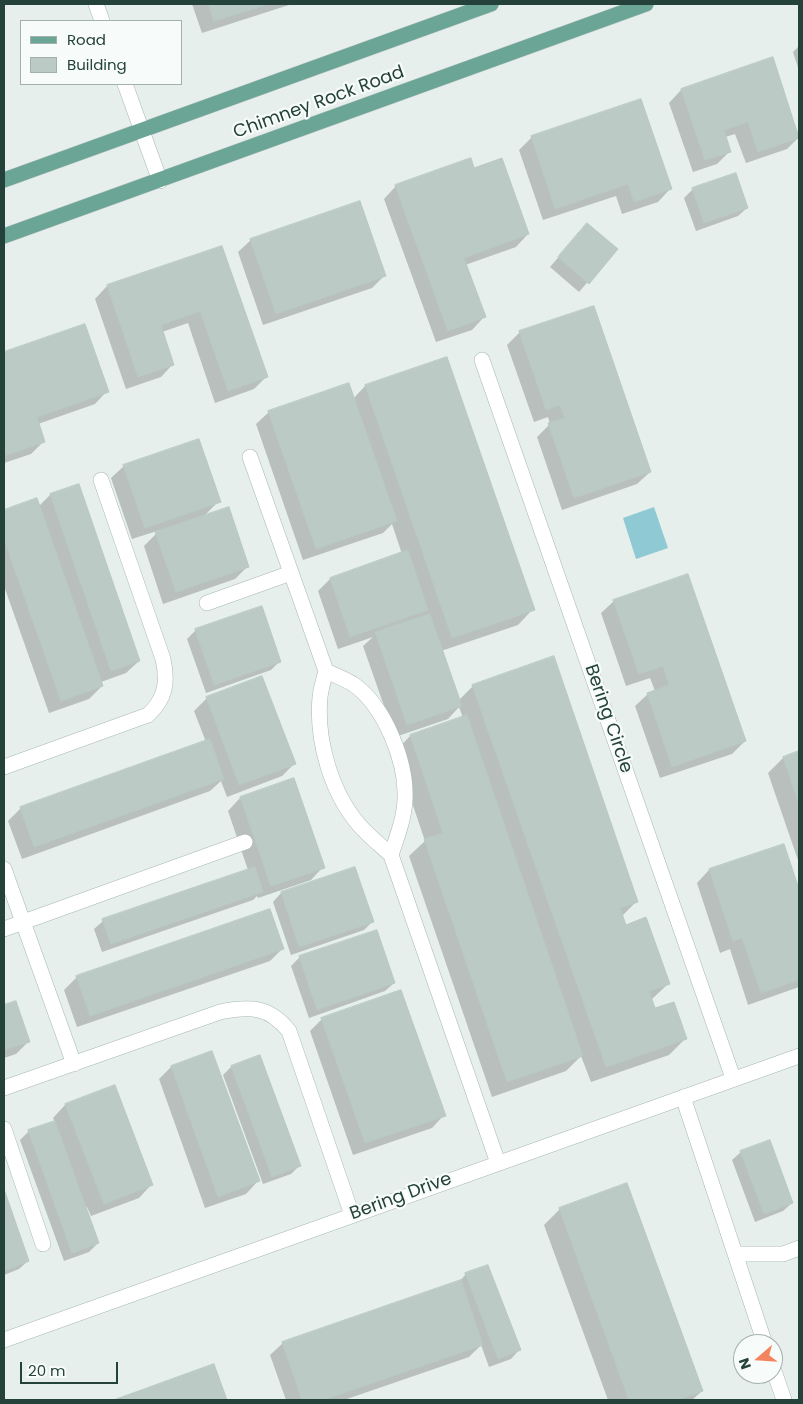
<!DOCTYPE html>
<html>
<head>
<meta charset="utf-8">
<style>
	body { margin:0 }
	#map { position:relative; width:803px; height:1404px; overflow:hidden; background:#e6efeb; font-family:Poppins,sans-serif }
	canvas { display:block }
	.frame { position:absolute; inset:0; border:5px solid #24423a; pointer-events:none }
	.legend { position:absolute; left:20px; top:20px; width:162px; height:65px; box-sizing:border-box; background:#f7fbf9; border:1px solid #a3b1ad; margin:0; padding:6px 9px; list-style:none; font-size:15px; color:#24423a }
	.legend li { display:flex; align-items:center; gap:10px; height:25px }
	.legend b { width:25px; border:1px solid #a3b1ad }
	.north { position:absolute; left:733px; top:1334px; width:50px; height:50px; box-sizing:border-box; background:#f7fbf9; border:1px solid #a3b1ad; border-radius:50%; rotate:251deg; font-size:14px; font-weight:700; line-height:20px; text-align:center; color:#24423a }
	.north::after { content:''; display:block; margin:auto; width:18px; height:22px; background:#f4845f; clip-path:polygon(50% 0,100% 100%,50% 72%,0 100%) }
	.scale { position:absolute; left:20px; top:1362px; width:98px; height:22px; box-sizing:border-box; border:2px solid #24423a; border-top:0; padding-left:6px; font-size:15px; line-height:18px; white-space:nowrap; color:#24423a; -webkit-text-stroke:4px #f7fbf9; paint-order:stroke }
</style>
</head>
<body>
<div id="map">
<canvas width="803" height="1404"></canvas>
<div class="frame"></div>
<ul class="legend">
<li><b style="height:6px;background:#6aa596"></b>Road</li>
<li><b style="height:14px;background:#bbcac4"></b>Building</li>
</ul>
<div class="north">N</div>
<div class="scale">20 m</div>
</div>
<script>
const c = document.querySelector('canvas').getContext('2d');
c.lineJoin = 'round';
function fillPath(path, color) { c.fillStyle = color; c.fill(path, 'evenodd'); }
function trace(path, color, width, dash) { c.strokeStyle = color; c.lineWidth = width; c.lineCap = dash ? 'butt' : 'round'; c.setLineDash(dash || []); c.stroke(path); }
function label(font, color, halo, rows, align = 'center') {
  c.font = font + ' Poppins,sans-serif'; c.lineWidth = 4.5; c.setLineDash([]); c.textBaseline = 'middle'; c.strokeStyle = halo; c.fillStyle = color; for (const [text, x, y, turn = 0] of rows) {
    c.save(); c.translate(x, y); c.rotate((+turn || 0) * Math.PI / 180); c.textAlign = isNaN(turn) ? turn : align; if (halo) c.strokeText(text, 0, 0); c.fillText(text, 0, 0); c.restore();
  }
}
const water = new Path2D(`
	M 654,507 L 668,548 L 636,559 L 623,518 Z`);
const shadow = new Path2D(`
	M 192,4 L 292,4 L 202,33 Z
	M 799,46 L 799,71 L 793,52 Z
	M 772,59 L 799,137 L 787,149 L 746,163 L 735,134 L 725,137 L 730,151 L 717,164 L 693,172 L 669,103 L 681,90 Z
	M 532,137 L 670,189 L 658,202 L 622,214 L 616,196 L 543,220 L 519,150 Z
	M 473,170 L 528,234 L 516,247 L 465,265 L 484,317 L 472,330 L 436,342 L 384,199 L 396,186 Z
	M 693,189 L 747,208 L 738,216 L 696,231 L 684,198 Z
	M 587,224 L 616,249 L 579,292 L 550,267 Z
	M 251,240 L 385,275 L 372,288 L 263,325 L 238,252 Z
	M 222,247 L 266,377 L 254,389 L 215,403 L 188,323 L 162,332 L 173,364 L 161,377 L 126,389 L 95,299 L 107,286 Z
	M 85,325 L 107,391 L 95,404 L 38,424 L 44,441 L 31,454 L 4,463 L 4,353 Z
	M 520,332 L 650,472 L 637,484 L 562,510 L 537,437 L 550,424 L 548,417 L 534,422 L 507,345 Z
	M 446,359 L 533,609 L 518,625 L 441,651 L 458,701 L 473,686 L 637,901 L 621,917 L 625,926 L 668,984 L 651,1000 L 654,1010 L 685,1039 L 669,1055 L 591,1082 L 581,1056 L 566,1071 L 492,1097 L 409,856 L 425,841 L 395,752 L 410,736 L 463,718 L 459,707 L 448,719 L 395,737 L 363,646 L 373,637 L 338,649 L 318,591 L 330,579 L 402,554 L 392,524 L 383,533 L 303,560 L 256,424 L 269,412 L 353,399 L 365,386 Z
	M 124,466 L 219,501 L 203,517 L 248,566 L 235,579 L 163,604 L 144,546 L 160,530 L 132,539 L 111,478 Z
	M 78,485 L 139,661 L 126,673 L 101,682 L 102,686 L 89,699 L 49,713 L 4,586 L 4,511 L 36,500 L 38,507 L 50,495 Z
	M 614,601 L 745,741 L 732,754 L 660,778 L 635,706 L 648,694 L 655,691 L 650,678 L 626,686 L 601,613 Z
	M 196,630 L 279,662 L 271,670 L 206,693 L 187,639 Z
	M 207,698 L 294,764 L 282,776 L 227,797 L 221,781 L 210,791 L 22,859 L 8,821 L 21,808 L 206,742 L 194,711 Z
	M 799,752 L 799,863 L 768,773 L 783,758 Z
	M 240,798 L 323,867 L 311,880 L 258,898 L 257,896 L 253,900 L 102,952 L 94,929 L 103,921 L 248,870 L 228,811 Z
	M 783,845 L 799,893 L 799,987 L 748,1005 L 730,949 L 720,953 L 697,883 L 709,870 Z
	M 354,868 L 373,921 L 364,930 L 291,955 L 273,902 L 281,893 Z
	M 376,931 L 394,983 L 385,991 L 309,1018 L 291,966 L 299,958 Z
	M 283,948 L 270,961 L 77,1027 L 64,990 L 77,977 Z
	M 15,1002 L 29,1041 L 16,1054 L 4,1058 L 4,1006 Z
	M 322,1019 L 444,1115 L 432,1128 L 353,1155 L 310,1031 Z
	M 259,1056 L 300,1165 L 291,1174 L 263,1184 L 223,1075 L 231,1067 Z
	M 171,1067 L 258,1181 L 246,1194 L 205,1208 L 159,1079 Z
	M 114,1086 L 151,1185 L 139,1198 L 91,1216 L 87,1207 L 85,1207 L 98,1243 L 89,1252 L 64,1261 L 20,1140 L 29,1131 L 55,1122 L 53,1118 L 65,1105 Z
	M 741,1152 L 792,1203 L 783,1211 L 755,1222 L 732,1160 Z
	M 4,1192 L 28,1261 L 19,1269 L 4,1275 Z
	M 560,1209 L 702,1391 L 692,1400 L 608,1400 L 544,1225 Z
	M 466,1274 L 519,1350 L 511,1359 L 489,1367 L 481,1345 L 469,1357 L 344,1400 L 286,1400 L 270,1355 L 283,1343 L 458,1283 Z
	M 214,1366 L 226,1400 L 118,1400 Z`);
const building = new Path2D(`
	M 209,4 L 269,4 L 214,21 Z
	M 773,57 L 799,138 L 758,152 L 748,122 L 724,130 L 731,152 L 705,160 L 681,89 Z
	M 641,99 L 672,189 L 634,202 L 628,184 L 555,209 L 531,136 Z
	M 471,158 L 474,168 L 502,158 L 529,234 L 464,258 L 486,317 L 448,331 L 395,185 Z
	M 736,173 L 748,208 L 704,223 L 692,188 Z
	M 360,201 L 386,276 L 276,314 L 250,239 Z
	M 587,223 L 618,249 L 589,284 L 558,257 Z
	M 222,246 L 268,377 L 228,391 L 200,311 L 161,325 L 174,365 L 138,377 L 107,285 Z
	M 594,306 L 651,472 L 574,498 L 548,423 L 565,418 L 560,405 L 546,410 L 519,331 Z
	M 85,324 L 109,392 L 37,417 L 45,442 L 4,456 L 4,352 Z
	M 447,357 L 535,610 L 452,638 L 365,385 Z
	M 349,383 L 397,521 L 316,549 L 268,411 Z
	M 199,439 L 221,502 L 145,528 L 123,465 Z
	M 79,484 L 140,661 L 111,671 L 50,494 Z
	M 37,498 L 103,686 L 61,701 L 4,539 L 4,510 Z
	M 229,507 L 249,567 L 176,592 L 155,532 Z
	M 408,550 L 428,610 L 350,637 L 330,578 Z
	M 688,574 L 746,741 L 672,767 L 647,693 L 669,685 L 663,666 L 639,674 L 613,600 Z
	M 262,606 L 281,662 L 214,685 L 195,629 Z
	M 430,614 L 462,706 L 407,725 L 375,632 Z
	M 554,656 L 638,902 L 620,908 L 626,925 L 646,917 L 670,984 L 649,991 L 655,1008 L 674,1002 L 687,1039 L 606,1067 L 472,685 Z
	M 262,676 L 296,764 L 239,785 L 206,697 Z
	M 467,715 L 583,1056 L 507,1082 L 424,839 L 443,833 L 410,735 Z
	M 210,739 L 224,779 L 34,847 L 20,807 Z
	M 799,751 L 799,804 L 783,757 Z
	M 294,778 L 325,868 L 271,886 L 240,797 Z
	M 784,844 L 799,889 L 799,980 L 761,993 L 742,938 L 733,941 L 709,869 Z
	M 255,867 L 263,892 L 111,944 L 102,919 Z
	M 355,867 L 374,922 L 299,947 L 281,892 Z
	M 270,909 L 284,949 L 90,1016 L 76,976 Z
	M 377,930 L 395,983 L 317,1010 L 299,956 Z
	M 401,990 L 446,1116 L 365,1143 L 321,1018 Z
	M 16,1001 L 30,1042 L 4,1050 L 4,1005 Z
	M 212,1051 L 260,1181 L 218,1197 L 171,1066 Z
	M 260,1055 L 301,1166 L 272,1177 L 231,1066 Z
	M 115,1085 L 153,1185 L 104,1204 L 65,1104 Z
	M 55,1121 L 99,1243 L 72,1253 L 28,1130 Z
	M 770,1140 L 793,1203 L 764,1214 L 740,1151 Z
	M 627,1183 L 703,1391 L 677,1400 L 629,1400 L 559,1208 Z
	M 4,1189 L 29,1261 L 4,1271 Z
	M 488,1265 L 521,1350 L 498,1359 L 465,1273 Z
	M 461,1280 L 483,1345 L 323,1400 L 302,1400 L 282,1342 Z
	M 214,1364 L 227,1400 L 114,1400 Z`);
const minor = new Path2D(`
	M 96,4 L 102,21
	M 125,84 L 160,181
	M 482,360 L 733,1078
	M 250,457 L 326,671 C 324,679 321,688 320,697 C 316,740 331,793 360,826 C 369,836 380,845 391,855 C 397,837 404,819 405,800 C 407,763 385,706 353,684 C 345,679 335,675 326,671
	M 207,603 L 291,573
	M 4,767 L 148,715 C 166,698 168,682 163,659 L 101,480
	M 391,855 L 498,1163
	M 4,869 L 74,1064
	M 4,929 L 245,842
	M 4,1088 L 220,1012 C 250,1006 269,1006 289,1031 L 352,1215
	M 683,1097 L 765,1344
	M 4,1129 L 43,1244
	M 735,1254 L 783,1254 L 799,1248
	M 4,1340 L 799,1056
	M 773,1368 L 784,1400`);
const major = new Path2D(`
	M 4,180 L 491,4
	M 4,236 L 646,4`);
const streetNames = [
	["Chimney Rock Road",319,103,-20],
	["Bering Circle",608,719,71],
	["Bering Drive",401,1197,-20]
];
fillPath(water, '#8ec9d4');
fillPath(shadow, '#0003');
fillPath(building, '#bbcac4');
trace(building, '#b8c9c2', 1);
trace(minor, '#a8b8b2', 16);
trace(major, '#c2cac8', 16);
trace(minor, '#fff', 15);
trace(major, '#6aa596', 15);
label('18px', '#24423a', '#f7fbf9', streetNames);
</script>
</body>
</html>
